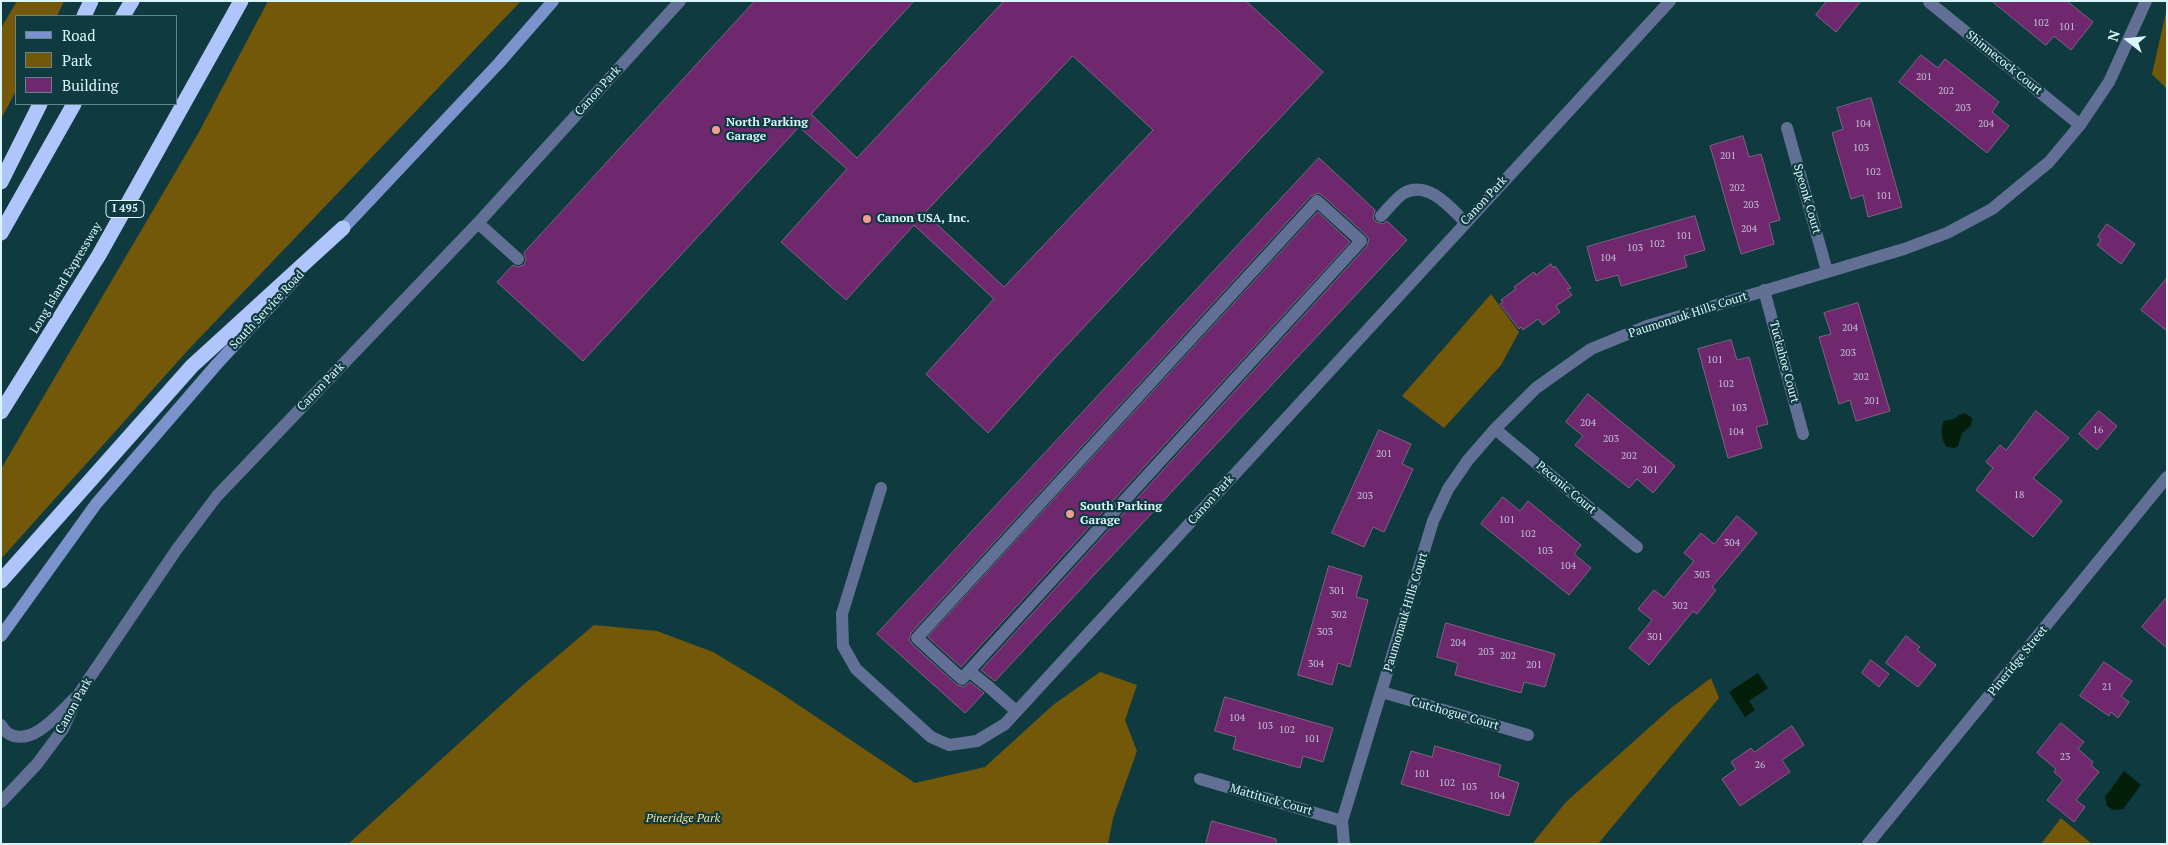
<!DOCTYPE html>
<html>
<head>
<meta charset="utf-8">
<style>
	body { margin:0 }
	#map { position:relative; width:2168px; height:845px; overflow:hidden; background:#0f3a40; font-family:"PT Serif",serif }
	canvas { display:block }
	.frame { position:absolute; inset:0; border:2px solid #dbf6fa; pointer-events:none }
	.legend { position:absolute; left:15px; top:15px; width:162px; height:90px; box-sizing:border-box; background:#0f3a40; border:1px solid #61858a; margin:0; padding:6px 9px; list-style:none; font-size:15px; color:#dbf6fa }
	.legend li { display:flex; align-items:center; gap:10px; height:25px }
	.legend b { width:25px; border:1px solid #61858a }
	.north { position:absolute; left:2103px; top:15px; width:50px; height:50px; -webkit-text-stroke:4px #0f3a40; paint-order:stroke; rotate:286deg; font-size:14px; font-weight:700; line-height:20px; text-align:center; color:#dbf6fa }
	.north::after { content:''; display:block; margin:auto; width:18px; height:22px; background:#dbf6fa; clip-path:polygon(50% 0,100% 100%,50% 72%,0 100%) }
</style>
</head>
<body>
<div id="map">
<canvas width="2168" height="845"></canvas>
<div class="frame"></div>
<ul class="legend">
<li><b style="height:6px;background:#7c92cd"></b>Road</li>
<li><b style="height:14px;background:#725808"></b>Park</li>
<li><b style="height:14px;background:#6f276e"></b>Building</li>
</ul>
<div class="north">N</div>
</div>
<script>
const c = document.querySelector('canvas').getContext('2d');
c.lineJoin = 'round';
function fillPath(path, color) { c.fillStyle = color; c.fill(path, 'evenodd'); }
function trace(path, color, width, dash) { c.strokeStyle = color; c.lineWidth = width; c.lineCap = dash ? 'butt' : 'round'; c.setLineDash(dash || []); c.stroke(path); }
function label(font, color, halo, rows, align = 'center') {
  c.font = font + ' "PT Serif",serif'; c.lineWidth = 4.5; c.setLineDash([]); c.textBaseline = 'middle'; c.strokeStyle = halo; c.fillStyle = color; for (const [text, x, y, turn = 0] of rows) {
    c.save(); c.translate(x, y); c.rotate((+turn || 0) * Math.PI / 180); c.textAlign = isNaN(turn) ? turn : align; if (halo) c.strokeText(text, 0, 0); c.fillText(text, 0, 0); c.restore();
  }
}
const green = new Path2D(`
	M 17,1 L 64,1 L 57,16 L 16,16 L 16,91 L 1,119 L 1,28 Z
	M 268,1 L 521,1 L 189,349 L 1,559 L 1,469 L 199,132 Z
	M 2167,8 L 2167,89 L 2152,74 Z
	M 1491,294 L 1519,332 L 1501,365 L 1444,428 L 1402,396 Z
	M 594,625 L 657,631 L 713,652 L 773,688 L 915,783 L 985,767 L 1053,705 L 1100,672 L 1137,685 L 1125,720 L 1137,751 L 1113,818 L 1108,844 L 348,844 L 522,686 Z
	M 1711,678 L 1719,698 L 1598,844 L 1532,844 L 1566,802 L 1671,708 Z
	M 2061,818 L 2092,844 L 2041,844 Z`);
const water = new Path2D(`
	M 1965,413 L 1972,418 L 1971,426 L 1962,433 L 1958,446 L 1954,448 L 1947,447 C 1941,441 1940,428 1944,421 L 1954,419 L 1959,415 Z
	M 1758,673 L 1768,688 L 1749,701 L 1755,710 L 1745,717 L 1729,692 Z
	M 2124,771 L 2141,785 L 2123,809 L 2113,810 L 2107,806 L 2105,797 Z`);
const building = new Path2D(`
	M 755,1 L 914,1 L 811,114 L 857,158 L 1004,1 L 1246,1 L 1323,72 L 1054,359 L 988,433 L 926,374 L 994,299 L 914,225 L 846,300 L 781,242 L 847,169 L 799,127 L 583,361 L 497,282 L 513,265 L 517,267 L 524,265 L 526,260 L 524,253 ZM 1073,56 L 1153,130 L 1004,287 L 925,213 Z
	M 1827,1 L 1861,1 L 1836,32 L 1816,15 Z
	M 1992,1 L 2067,1 L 2093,22 L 2071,50 L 2054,36 L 2046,45 Z
	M 1921,55 L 1938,68 L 1945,59 L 1999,102 L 1992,112 L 2009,126 L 1987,153 L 1899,82 Z
	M 1871,98 L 1902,207 L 1868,217 L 1863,195 L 1851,199 L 1832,133 L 1843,129 L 1837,108 Z
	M 1743,136 L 1749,157 L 1761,154 L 1780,220 L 1769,223 L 1774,244 L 1741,254 L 1710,146 Z
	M 1319,158 L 1375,210 L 1373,218 L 1376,222 L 1383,224 L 1387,221 L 1407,240 L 995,681 L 981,670 L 1367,246 L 1369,239 L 1366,235 L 1322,195 L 1318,193 L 1311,196 L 911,633 L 909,640 L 912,644 L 957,685 L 964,687 L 970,682 L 984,693 L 965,713 L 877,634 Z
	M 1318,212 L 1350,242 L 961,667 L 928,637 Z
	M 1695,216 L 1705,250 L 1684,256 L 1687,267 L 1621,286 L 1618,275 L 1596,281 L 1587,247 Z
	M 2107,224 L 2135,244 L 2121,264 L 2097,245 L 2101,240 L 2098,237 Z
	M 1551,264 L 1553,268 L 1555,266 L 1571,288 L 1567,289 L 1572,295 L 1556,306 L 1560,312 L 1543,325 L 1538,319 L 1523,330 L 1521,327 L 1519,329 L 1500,304 L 1503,302 L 1501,300 L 1516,289 L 1514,287 L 1534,272 L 1536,275 Z
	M 2167,278 L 2167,331 L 2141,310 Z
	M 1858,303 L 1890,411 L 1856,421 L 1850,400 L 1839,404 L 1819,337 L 1831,334 L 1824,313 Z
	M 1731,340 L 1737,360 L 1749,357 L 1768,424 L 1756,427 L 1762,448 L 1728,458 L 1698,349 Z
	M 1588,394 L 1675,466 L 1653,493 L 1637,479 L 1629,488 L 1575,445 L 1583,436 L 1566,422 Z
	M 2036,411 L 2069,438 L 2033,478 L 2062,501 L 2033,537 L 1976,490 L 1993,468 L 1986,462 L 2000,445 L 2006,450 Z
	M 2099,411 L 2117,426 L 2097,450 L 2079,434 Z
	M 1379,430 L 1411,444 L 1402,464 L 1413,469 L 1384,532 L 1373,527 L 1364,547 L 1332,533 Z
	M 1503,497 L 1520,511 L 1528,501 L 1581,545 L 1574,554 L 1591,568 L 1569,595 L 1481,524 Z
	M 1737,516 L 1757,533 L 1712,587 L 1716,590 L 1697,614 L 1693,611 L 1649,665 L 1629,648 L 1652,620 L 1638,609 L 1654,590 L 1664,598 L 1679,579 L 1694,561 L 1684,553 L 1701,533 L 1714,544 Z
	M 1329,566 L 1362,576 L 1356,597 L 1368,600 L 1350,667 L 1338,663 L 1332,685 L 1298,675 Z
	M 2167,597 L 2167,648 L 2142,627 Z
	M 1446,623 L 1555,654 L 1545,687 L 1524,682 L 1521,693 L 1455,675 L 1458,663 L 1437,657 Z
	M 1906,636 L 1920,647 L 1917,650 L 1936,665 L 1918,687 L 1886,663 Z
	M 1871,660 L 1889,674 L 1879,687 L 1862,673 Z
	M 2104,662 L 2132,681 L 2121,696 L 2129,702 L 2118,718 L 2111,712 L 2109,716 L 2080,696 Z
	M 1225,697 L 1333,728 L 1323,762 L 1303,756 L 1300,768 L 1233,749 L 1236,737 L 1215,731 Z
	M 2061,723 L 2084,742 L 2078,749 L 2093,762 L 2091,765 L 2099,772 L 2076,800 L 2085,807 L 2074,822 L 2047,800 L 2063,780 L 2054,772 L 2056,769 L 2037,753 Z
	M 1792,726 L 1804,745 L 1782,760 L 1790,772 L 1740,806 L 1722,779 L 1736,769 L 1731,762 L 1751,748 L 1754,752 Z
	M 1435,746 L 1501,765 L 1498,776 L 1519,783 L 1509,816 L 1401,784 L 1411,751 L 1432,757 Z
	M 1212,821 L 1276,839 L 1276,844 L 1206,844 Z`);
const service = new Path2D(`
	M 1381,216 C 1388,209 1396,198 1404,193 C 1428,180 1450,207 1465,222
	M 478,223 L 518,259
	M 881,488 L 842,614 L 843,646 L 856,669 L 931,737 L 949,745 L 977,741 L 1005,724 L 1670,1
	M 989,687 L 1016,711
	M 1,725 C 3,728 7,733 9,734 C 33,747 60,712 75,698
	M 1,802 L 37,764 L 63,729 L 80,692 L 177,549 L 217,496 L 478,223 L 680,1`);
const minor = new Path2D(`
	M 1929,2 L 2080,125
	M 1787,128 L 1827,271
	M 1764,290 L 1803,434
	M 1495,429 L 1637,547
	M 969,671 L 962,679 L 917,638 L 1317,201 L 1361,241 L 969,671 L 989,687
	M 1382,692 L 1528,735
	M 1200,779 L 1342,821
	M 1344,844 L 1342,821 L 1433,521 L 1448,489 L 1468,460 L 1495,429 L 1536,388 L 1591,349 L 1647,326 L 1904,249 L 1947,233 L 1992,209 L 2049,162 L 2080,125 L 2109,82 L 2146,1
	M 1868,844 L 2167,477`);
const secondary = new Path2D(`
	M 338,234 L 499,63 L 553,1
	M 1,636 L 96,504 L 217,364 L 295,280`);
const motorway = new Path2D(`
	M 84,16 L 91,1
	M 123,16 L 132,1
	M 1,182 L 40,104
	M 1,233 L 74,104
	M 1,412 L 99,255 L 241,1
	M 1,581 L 192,366 L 343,228`);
const markers = [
	[716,130,5,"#f59c90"],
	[867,219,5,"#f59c90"],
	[1070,514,5,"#f59c90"]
];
const numberNames = [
	["102",2041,23],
	["101",2067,27],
	["201",1924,77],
	["202",1946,91],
	["203",1963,108],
	["104",1863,124],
	["204",1986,124],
	["103",1861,148],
	["201",1728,156],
	["102",1873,172],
	["202",1737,188],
	["101",1884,196],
	["203",1751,205],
	["204",1749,229],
	["101",1684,236],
	["102",1657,244],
	["103",1635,248],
	["104",1608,258],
	["204",1850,328],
	["203",1848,353],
	["101",1715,360],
	["202",1861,377],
	["102",1726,384],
	["201",1872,401],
	["103",1739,408],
	["204",1588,423],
	["16",2098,430],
	["104",1736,432],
	["203",1611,439],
	["201",1384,454],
	["202",1629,456],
	["201",1650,470],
	["18",2019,495],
	["203",1365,496],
	["101",1507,520],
	["102",1528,534],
	["304",1732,543],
	["103",1545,551],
	["104",1568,566],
	["303",1702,575],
	["301",1337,591],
	["302",1680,606],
	["302",1339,615],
	["303",1325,632],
	["301",1655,637],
	["204",1458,643],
	["203",1486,652],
	["202",1508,656],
	["304",1316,664],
	["201",1534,665],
	["21",2107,687],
	["104",1237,718],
	["103",1265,726],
	["102",1287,730],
	["101",1312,739],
	["23",2065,757],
	["26",1760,765],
	["101",1422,774],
	["102",1447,783],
	["103",1469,787],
	["104",1497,796]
];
const shields = [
	[125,209,38]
];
const shieldNames = [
	["I 495",125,209]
];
const streetNames = [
	["Shinnecock Court",2004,63,39],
	["Canon Park",598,91,-48],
	["Speonk Court",1807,199,74],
	["Canon Park",1484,201,-47],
	["Long Island Expressway",66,278,-59],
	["South Service Road",267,310,-47],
	["Paumonauk Hills Court",1688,315,-18],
	["Tuckahoe Court",1784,362,75],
	["Canon Park",321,387,-46],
	["Peconic Court",1566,488,40],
	["Canon Park",1211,500,-48],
	["Paumonauk Hills Court",1406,612,-73],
	["Pineridge Street",2018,661,-51],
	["Canon Park",74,706,-61],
	["Cutchogue Court",1455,714,16],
	["Mattituck Court",1271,800,16]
];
const poiNames = [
	["North Parking",726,123],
	["Garage",726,137],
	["Canon USA, Inc.",877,219],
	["South Parking",1080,507],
	["Garage",1080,521]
];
const parkNames = [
	["Pineridge Park",683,819]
];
fillPath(green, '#725808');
fillPath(water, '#031f09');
fillPath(building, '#6f276e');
trace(building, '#826380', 1);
trace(service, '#627095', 12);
trace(minor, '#627095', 12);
trace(secondary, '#7c92cd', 12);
trace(motorway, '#b0c5fc', 15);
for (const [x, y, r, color] of markers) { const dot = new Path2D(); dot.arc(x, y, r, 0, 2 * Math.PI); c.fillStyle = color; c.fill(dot); trace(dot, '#0f3a40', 2); }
label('10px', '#c0c2d7', null, numberNames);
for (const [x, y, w] of shields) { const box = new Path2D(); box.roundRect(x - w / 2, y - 8.5, w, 17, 4); c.fillStyle = '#0f3a40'; c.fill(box); trace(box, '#dbf6fa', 1); }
label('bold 11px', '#dbf6fa', null, shieldNames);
label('12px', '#dbf6fa', '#0f3a40', streetNames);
label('bold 12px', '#dbf6fa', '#0f3a40', poiNames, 'left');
label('italic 12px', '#fbdd92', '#0f3a40', parkNames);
</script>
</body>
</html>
